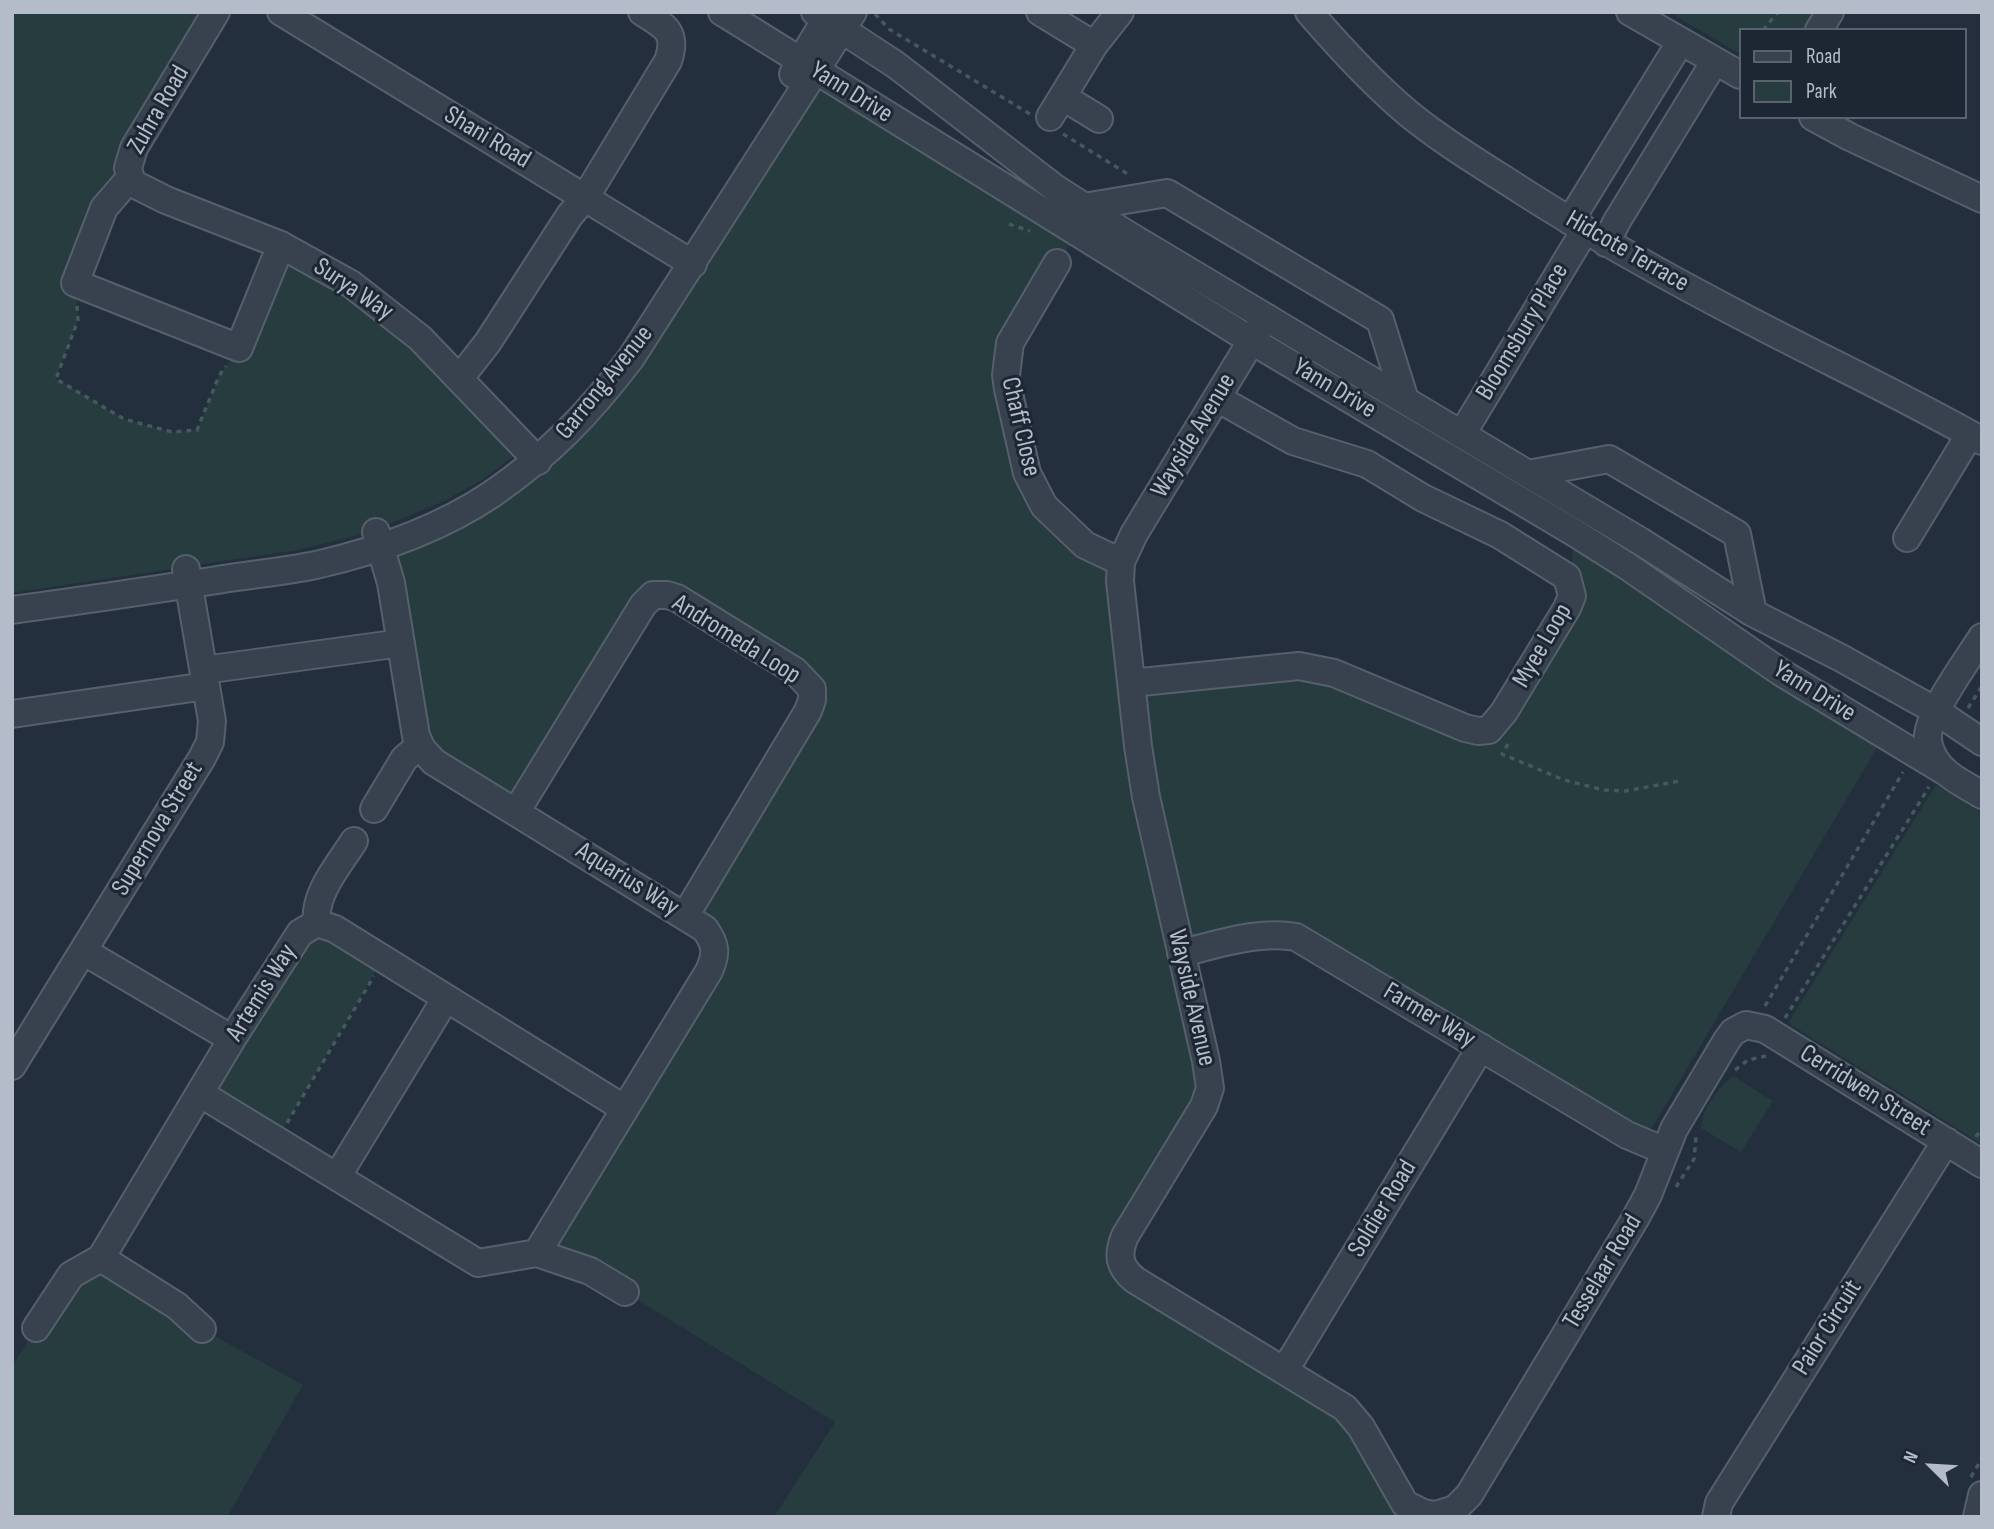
<!DOCTYPE html>
<html>
<head>
<meta charset="utf-8">
<style>
	body { margin:0 }
	#map { position:relative; width:1994px; height:1529px; overflow:hidden; background:#242f3e; font-family:"Sofia Sans Condensed",sans-serif }
	canvas { display:block }
	.frame { position:absolute; inset:0; border:14px solid #b4bcc9; pointer-events:none }
	.legend { position:absolute; left:1739px; top:28px; width:228px; height:91px; box-sizing:border-box; background:#1d2633; border:2px solid #59626f; margin:0; padding:9px 12px; list-style:none; font-size:21px; color:#b4bcc9 }
	.legend li { display:flex; align-items:center; gap:14px; height:35px }
	.legend b { width:35px; border:2px solid #59626f }
	.north { position:absolute; left:1896px; top:1431px; width:70px; height:70px; -webkit-text-stroke:5px #1d2633; paint-order:stroke; rotate:294deg; font-size:19px; font-weight:700; line-height:28px; text-align:center; color:#b4bcc9 }
	.north::after { content:''; display:block; margin:auto; width:24px; height:32px; background:#b4bcc9; clip-path:polygon(50% 0,100% 100%,50% 72%,0 100%) }
</style>
</head>
<body>
<div id="map">
<canvas width="1994" height="1529"></canvas>
<div class="frame"></div>
<ul class="legend">
<li><b style="height:9px;background:#38414e"></b>Road</li>
<li><b style="height:19px;background:#263c3f"></b>Park</li>
</ul>
<div class="north">N</div>
</div>
<script>
const c = document.querySelector('canvas').getContext('2d');
c.lineJoin = 'round';
function fillPath(path, color) { c.fillStyle = color; c.fill(path, 'evenodd'); }
function trace(path, color, width, dash) { c.strokeStyle = color; c.lineWidth = width; c.lineCap = dash ? 'butt' : 'round'; c.setLineDash(dash || []); c.stroke(path); }
function label(font, color, halo, rows, align = 'center') {
  c.font = font + ' "Sofia Sans Condensed",sans-serif'; c.lineWidth = 6; c.setLineDash([]); c.textBaseline = 'middle'; c.strokeStyle = halo; c.fillStyle = color; for (const [text, x, y, turn = 0] of rows) {
    c.save(); c.translate(x, y); c.rotate((+turn || 0) * Math.PI / 180); c.textAlign = isNaN(turn) ? turn : align; if (halo) c.strokeText(text, 0, 0); c.fillText(text, 0, 0); c.restore();
  }
}
const green = new Path2D(`
	M 12,12 L 216,12 L 75,283 L 78,320 L 56,379 L 124,419 L 171,432 L 197,430 L 219,376 L 239,348 L 281,245 L 319,265 L 526,447 L 482,480 L 442,502 L 368,533 L 297,550 L 12,593 Z
	M 1669,12 L 1818,12 L 1807,30 L 1740,30 L 1740,54 Z
	M 816,71 L 1080,232 L 1057,263 L 1010,344 L 1027,473 L 1121,562 L 1131,683 L 1283,667 L 1478,731 L 1567,608 L 1575,533 L 1884,736 L 1643,1143 L 1306,942 L 1181,953 L 1210,1079 L 1119,1255 L 1333,1400 L 1414,1517 L 774,1517 L 835,1422 L 625,1292 L 537,1253 L 715,957 L 685,916 L 812,689 L 653,595 L 516,812 L 434,762 L 381,547 L 571,431 Z
	M 1936,785 L 1982,813 L 1982,1144 L 1788,1023 Z
	M 311,926 L 383,959 L 277,1139 L 201,1094 Z
	M 1733,1076 L 1773,1101 L 1741,1152 L 1701,1128 C 1703,1107 1717,1089 1733,1076 Z
	M 101,1258 L 202,1329 L 303,1385 L 227,1517 L 12,1517 L 12,1366 L 36,1328 Z`);
const path = new Path2D(`
	M 875,14 L 889,29 L 1030,114
	M 1763,30 L 1778,12
	M 1063,134 L 1131,176
	M 1009,224 L 1030,231
	M 77,306 L 78,320 L 56,379 L 124,419 L 172,432 L 197,430 L 219,376 L 226,366
	M 1968,708 L 1982,686
	M 1508,744 L 1502,754 L 1564,780 L 1604,790 L 1625,791 L 1680,781
	M 1765,1006 L 1903,772
	M 1785,1018 L 1929,787
	M 1735,1070 L 1748,1060 L 1766,1056
	M 287,1123 L 374,976
	M 1976,1137 L 1982,1128
	M 1676,1187 L 1694,1159 L 1696,1137
	M 1971,1477 L 1982,1458`);
const minor = new Path2D(`
	M 216,12 L 134,148 L 128,168 L 132,183 L 166,200 L 281,245 L 351,284 L 420,338 L 538,461
	M 281,12 L 693,264
	M 722,12 L 1252,341 L 1575,533 L 1627,566 L 1782,673 L 1944,771
	M 815,12 L 896,65 L 1055,188 L 1125,233 L 1640,541 L 1753,613 L 1841,658 L 1936,711 L 1982,742
	M 1040,12 L 1094,45
	M 1309,12 C 1340,48 1372,83 1409,114 C 1446,144 1487,168 1527,194 C 1598,239 1672,280 1747,319 C 1825,360 1905,397 1982,441
	M 1630,12 L 1740,75
	M 1819,30 L 1830,12
	M 793,74 L 830,12
	M 1063,97 L 1099,119
	M 1050,117 L 1094,45 L 1120,12
	M 1813,117 L 1850,137 L 1982,199
	M 130,178 L 104,208 L 75,283 L 239,348 L 281,245
	M 1084,207 L 1167,193 L 1380,320 L 1405,400
	M 1570,221 L 1681,41
	M 1606,243 L 1617,221 L 1715,61
	M 1057,263 L 1010,343 L 1006,375 L 1008,389 L 1027,473 L 1044,506 L 1085,545 L 1121,562
	M 1266,317 L 1134,534 L 1121,562 L 1120,581 L 1138,746 L 1146,797 L 1206,1061 L 1210,1088 L 1204,1106 L 1125,1236 C 1117,1255 1119,1267 1135,1280 L 1345,1408 L 1361,1427 L 1405,1504 L 1423,1513 L 1435,1515 L 1455,1509
	M 460,378 L 488,342 L 570,215 L 585,198 L 668,61 C 678,32 665,26 642,12
	M 1462,434 L 1585,230
	M 1528,474 L 1609,459 L 1737,534 L 1753,613
	M 376,532 L 391,583 L 416,736 L 422,749 L 434,762 L 705,929 C 716,945 717,953 709,971 L 537,1253
	M 1907,538 L 1970,434
	M 12,610 C 79,601 145,591 211,581 C 246,575 282,572 316,565 C 377,551 440,529 492,494 C 550,454 589,413 631,358 L 853,12
	M 1982,637 C 1969,658 1926,716 1928,738 C 1928,749 1936,764 1945,771 C 1955,781 1970,787 1982,795
	M 204,670 L 401,643
	M 1131,683 L 1299,666 L 1334,673 L 1465,728 L 1478,731 L 1489,730 L 1504,712 L 1567,608 L 1572,596 L 1567,577 L 1500,535 L 1423,498 L 1367,464 L 1293,441 L 1217,398
	M 12,714 L 206,686
	M 374,809 L 404,759 L 420,745
	M 516,812 L 643,605 L 653,595 L 667,595 L 677,598 L 795,671 L 812,689 L 812,700 L 808,711 L 685,916
	M 317,923 C 313,894 339,865 354,841
	M 83,951 L 232,1039
	M 1181,953 C 1217,945 1258,930 1296,937 L 1627,1135 L 1665,1151
	M 12,1066 L 202,758 L 210,742 L 212,721 L 186,569
	M 201,1094 L 478,1263 L 537,1253 L 590,1271 L 625,1292
	M 337,1177 L 446,998
	M 101,1258 L 177,1306 L 202,1329
	M 36,1328 L 71,1275 L 101,1258 L 232,1039 L 300,933 L 317,923 L 335,929 L 625,1109
	M 1285,1370 L 1481,1047
	M 1452,1517 L 1455,1509 L 1469,1495 L 1635,1219 L 1648,1195 L 1674,1129 L 1727,1040 L 1733,1032 L 1746,1025 L 1765,1029 L 1982,1164
	M 1716,1517 L 1719,1503 L 1946,1141
	M 1977,1517 L 1982,1495`);
const streetNames = [
	["Yann Drive",851,93,32],
	["Zuhra Road",159,110,-60],
	["Shani Road",487,138,31],
	["Hidcote Terrace",1627,252,30],
	["Surya Way",353,290,34],
	["Bloomsbury Place",1523,332,-59],
	["Garrong Avenue",605,383,-51],
	["Yann Drive",1334,389,31],
	["Chaff Close",1020,427,77],
	["Wayside Avenue",1194,436,-59],
	["Andromeda Loop",736,640,32],
	["Myee Loop",1543,646,-60],
	["Yann Drive",1814,692,32],
	["Supernova Street",158,829,-59],
	["Aquarius Way",627,880,32],
	["Artemis Way",262,993,-58],
	["Wayside Avenue",1191,998,77],
	["Farmer Way",1429,1016,31],
	["Cerridwen Street",1865,1091,32],
	["Soldier Road",1383,1209,-59],
	["Tesselaar Road",1603,1272,-59],
	["Paior Circuit",1828,1328,-58]
];
fillPath(green, '#263c3f');
trace(minor, '#565f6c', 30);
trace(path, '#44595c', 3.5, [5, 5]);
trace(minor, '#38414e', 26);
label('26px', '#b4bcc9', '#1d2633', streetNames);
</script>
</body>
</html>
